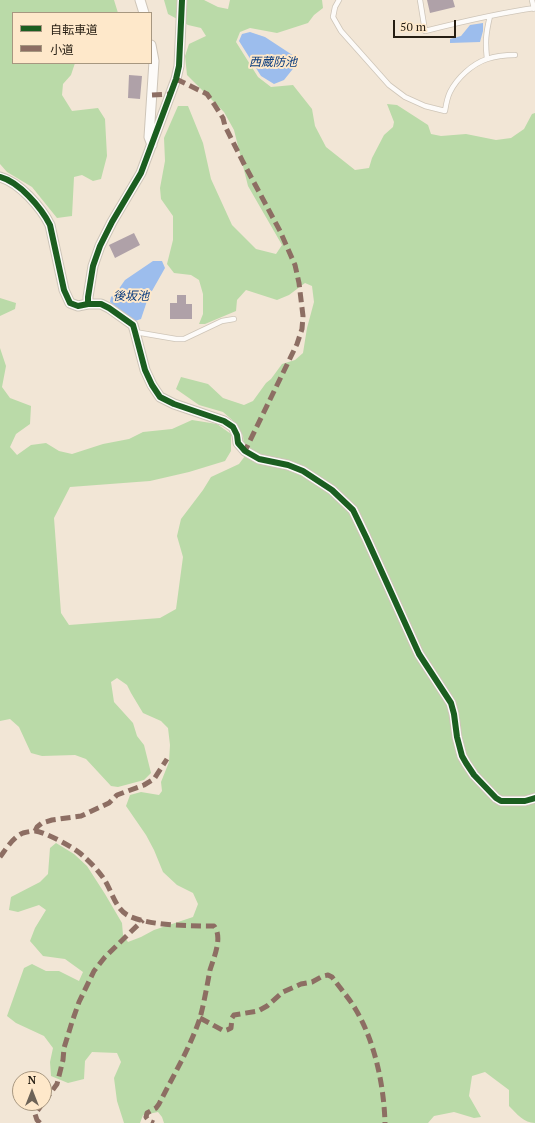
<!DOCTYPE html>
<html>
<head>
<meta charset="utf-8">
<style>
	body { margin:0 }
	#map { position:relative; width:535px; height:1123px; overflow:hidden; background:#f2e6d6; font-family:"PT Serif","Noto Sans JP",serif }
	canvas { display:block }
	.legend { position:absolute; left:12px; top:12px; width:140px; height:52px; box-sizing:border-box; background:#fee8ca; border:1px solid #a79780; margin:0; padding:5px 7px; list-style:none; font-size:12px; color:#251d12 }
	.legend li { display:flex; align-items:center; gap:8px; height:20px }
	.legend b { width:20px; border:1px solid #a79780 }
	.north { position:absolute; left:12px; top:1071px; width:40px; height:40px; box-sizing:border-box; background:#fee8ca; border:1px solid #a79780; border-radius:50%; rotate:0deg; font-size:11px; font-weight:700; line-height:16px; text-align:center; color:#251d12 }
	.north::after { content:''; display:block; margin:auto; width:14px; height:18px; background:#6d6357; clip-path:polygon(50% 0,100% 100%,50% 72%,0 100%) }
	.scale { position:absolute; left:393px; top:20px; width:63px; height:18px; box-sizing:border-box; border:2px solid #251d12; border-top:0; padding-left:5px; font-size:12px; line-height:14px; white-space:nowrap; color:#251d12; -webkit-text-stroke:3px #fee8ca; paint-order:stroke }
</style>
</head>
<body>
<div id="map">
<canvas width="535" height="1123"></canvas>
<ul class="legend">
<li><b style="height:5px;background:#1b5e20"></b>自転車道</li>
<li><b style="height:5px;background:#8d6e63"></b>小道</li>
</ul>
<div class="north">N</div>
<div class="scale">50 m</div>
</div>
<script>
const c = document.querySelector('canvas').getContext('2d');
c.lineJoin = 'round';
function fillPath(path, color) { c.fillStyle = color; c.fill(path, 'evenodd'); }
function trace(path, color, width, dash) { c.strokeStyle = color; c.lineWidth = width; c.lineCap = dash ? 'butt' : 'round'; c.setLineDash(dash || []); c.stroke(path); }
function label(font, color, halo, rows, align = 'center') {
  c.font = font + ' "PT Serif","Noto Sans JP",serif'; c.lineWidth = 4; c.setLineDash([]); c.textBaseline = 'middle'; c.strokeStyle = halo; c.fillStyle = color; for (const [text, x, y, turn = 0] of rows) {
    c.save(); c.translate(x, y); c.rotate((+turn || 0) * Math.PI / 180); c.textAlign = isNaN(turn) ? turn : align; if (halo) c.strokeText(text, 0, 0); c.fillText(text, 0, 0); c.restore();
  }
}
const forest = new Path2D(`
	M 0,0 L 114,0 L 118,13 L 13,13 L 13,63 L 75,63 L 71,75 L 63,84 L 62,95 L 72,111 L 98,108 L 105,119 L 107,156 L 101,179 L 93,181 L 82,175 L 74,177 L 72,216 L 57,218 L 32,187 L 7,172 L 0,164 Z
	M 164,0 L 204,0 L 218,7 L 228,9 L 230,0 L 322,0 L 323,8 L 314,15 L 308,23 L 277,33 L 250,28 L 240,32 L 236,42 L 258,77 L 271,87 L 293,85 L 312,109 L 315,126 L 326,147 L 355,170 L 369,168 L 372,158 L 384,135 L 393,127 L 394,122 L 387,104 L 397,105 L 428,125 L 431,134 L 441,136 L 466,134 L 496,140 L 511,138 L 524,129 L 532,114 L 535,113 L 535,1123 C 524,1123 517,1114 509,1106 L 509,1090 L 485,1072 L 472,1076 L 469,1096 L 481,1117 L 474,1118 L 454,1112 L 434,1116 L 428,1123 L 164,1123 L 162,1117 L 158,1112 L 143,1115 L 140,1123 L 124,1123 L 117,1101 L 114,1078 L 121,1062 L 117,1053 L 92,1052 L 85,1061 L 84,1079 L 68,1083 L 51,1076 L 50,1062 L 53,1048 L 44,1036 L 16,1023 L 7,1016 L 24,968 L 32,964 L 46,971 L 59,971 L 79,981 L 83,972 L 65,959 L 43,956 L 30,941 L 35,928 L 46,910 L 39,905 L 18,912 L 9,910 L 11,897 L 40,882 L 48,874 L 50,848 L 56,843 L 74,854 L 87,866 L 105,894 L 122,923 L 123,935 L 128,942 L 141,937 L 154,930 L 193,917 L 198,904 L 193,893 L 177,885 L 163,872 L 154,850 L 146,835 L 126,806 L 130,795 L 141,792 L 159,795 L 162,791 L 161,782 L 169,762 L 170,745 L 168,728 L 161,721 L 143,713 L 131,693 L 127,685 L 117,678 L 111,682 L 114,702 L 133,723 L 137,736 L 144,745 L 151,773 L 144,780 L 118,787 L 111,786 L 86,759 L 75,755 L 42,756 L 31,753 L 19,727 L 10,719 L 0,721 L 0,348 L 6,366 L 2,387 L 10,398 L 31,406 L 30,424 L 16,434 L 10,447 L 17,455 L 31,445 L 46,443 L 59,451 L 72,454 L 103,444 L 129,439 L 143,432 L 172,429 L 192,420 L 217,424 L 231,434 L 231,451 L 225,461 L 189,472 L 150,481 L 70,487 L 54,518 L 61,613 L 69,625 L 160,618 L 176,609 L 183,557 L 177,536 L 181,519 L 203,490 L 211,477 L 239,464 L 245,456 L 243,436 L 237,424 L 223,412 L 199,405 L 176,389 L 181,377 L 208,384 L 223,398 L 244,405 L 253,401 L 266,383 L 271,379 L 282,364 L 295,360 L 303,353 L 307,328 L 314,302 L 312,286 L 305,283 L 289,295 L 277,300 L 246,290 L 237,300 L 236,311 L 205,324 L 199,324 L 203,314 L 203,294 L 199,280 L 191,275 L 174,273 L 167,264 L 173,240 L 173,216 L 161,199 L 160,188 L 165,161 L 164,138 L 178,106 L 188,106 L 203,143 L 211,179 L 232,225 L 256,249 L 276,254 L 282,245 L 248,186 L 234,130 L 224,112 L 187,75 L 185,56 L 189,44 L 206,36 L 201,28 L 188,25 L 168,14 Z
	M 0,298 L 16,303 L 15,309 L 0,316 Z`);
const water = new Path2D(`
	M 483,23 L 483,31 L 480,42 L 450,43 L 450,39 L 461,36 L 470,25 Z
	M 250,32 L 265,37 L 297,58 L 296,65 L 284,80 L 274,84 L 261,76 L 239,41 L 242,34 Z
	M 153,261 L 162,261 L 165,268 L 148,298 L 141,319 L 135,321 L 110,302 L 111,297 L 116,293 L 125,280 Z`);
const building = new Path2D(`
	M 427,0 L 453,0 L 455,7 L 430,13 Z
	M 129,75 L 142,76 L 140,99 L 128,98 Z
	M 134,233 L 140,245 L 115,258 L 109,245 Z
	M 177,295 L 186,295 L 186,304 L 192,304 L 192,319 L 170,319 L 170,303 L 177,303 Z`);
const lane = new Path2D(`
	M 339,0 L 335,7 L 333,17 L 341,31 L 389,85 L 405,97 L 425,106 L 445,111 C 446,105 447,98 450,92 C 457,78 472,64 487,59 C 496,56 506,55 515,55
	M 420,0 L 425,31 C 461,22 498,13 535,8
	M 532,0 L 534,9
	M 487,59 C 485,41 486,33 490,16
	M 135,332 L 176,339 L 184,339 L 222,321 L 234,319`);
const street = new Path2D(`
	M 140,0 L 144,13
	M 151,45 L 154,61 L 149,137 L 152,145
	M 0,177 C 19,182 41,207 50,225 L 64,290 L 70,303 L 78,306 L 88,304 L 101,304 L 109,308 L 133,325 L 135,332 L 145,370 L 152,385 L 160,397 L 174,404 L 224,421 L 233,427 L 237,435 L 238,443 L 245,451 L 259,459 L 288,465 L 303,471 L 332,490 L 353,510 L 366,537 L 419,654 L 451,703 L 454,714 L 457,737 L 462,756 L 466,763 L 474,775 L 496,798 L 501,801 L 525,801 L 535,798
	M 88,304 L 88,297 L 93,266 L 100,246 L 112,222 L 141,173 L 176,79 L 179,66 L 182,0`);
const quiet = new Path2D(`
	M 176,79 L 207,94 L 214,104 L 223,118 L 225,126 L 243,162 L 280,231 L 295,265 L 299,283 L 303,316 L 302,329 L 297,344 L 245,451
	M 152,95 L 171,94
	M 35,831 L 37,827 L 42,823 L 52,820 L 81,816 L 109,803 L 117,795 L 144,785 L 154,779 L 167,759
	M 0,857 C 6,849 13,837 23,833 C 27,832 31,831 35,831 C 45,832 73,847 81,854 C 89,861 98,870 104,879 C 112,891 115,909 129,916 C 150,926 191,926 214,926 C 223,937 214,957 210,970 C 207,986 204,1003 200,1018 C 190,1048 173,1076 159,1104 L 156,1108 L 147,1113 L 146,1117 L 149,1121 L 154,1123
	M 200,1018 L 224,1031 L 227,1030 L 231,1028 L 232,1018 L 234,1015 L 258,1011 L 267,1006 L 283,992 L 301,984 L 312,982 L 323,976 L 328,975 L 332,977 C 340,988 349,998 356,1010 C 375,1042 384,1086 385,1123
	M 44,1102 L 57,1084 L 63,1060 L 64,1048 L 72,1022 L 79,1002 L 94,971 L 105,957 L 143,920
	M 40,1123 L 37,1120 L 35,1114 L 43,1103`);
const cycleway = new Path2D(`
	M 0,177 C 19,182 41,207 50,225 L 64,290 L 70,303 L 78,306 L 88,304 L 101,304 L 109,308 L 133,325 L 135,332 L 145,370 L 152,385 L 160,397 L 174,404 L 224,421 L 233,427 L 237,435 L 238,443 L 245,451 L 259,459 L 288,465 L 303,471 L 332,490 L 353,510 L 366,537 L 419,654 L 451,703 L 454,714 L 457,737 L 462,756 L 466,763 L 474,775 L 496,798 L 501,801 L 525,801 L 535,798
	M 88,304 L 88,297 L 93,266 L 100,246 L 112,222 L 141,173 L 176,79 L 179,66 L 182,0`);
const waterNames = [
	["西蔵防池",273,63],
	["後坂池",131,297]
];
fillPath(forest, '#badaa8');
fillPath(water, '#9cbded');
fillPath(building, '#afa1a8');
trace(lane, '#cec5b8', 6);
trace(street, '#cec5b8', 11);
trace(lane, '#fdfbf9', 4.5);
trace(street, '#fdfbf9', 9);
trace(quiet, '#8d6e63', 5, [10, 5]);
trace(cycleway, '#1b5e20', 6);
label('italic 12px', '#093b7e', '#fee8ca', waterNames);
</script>
</body>
</html>
